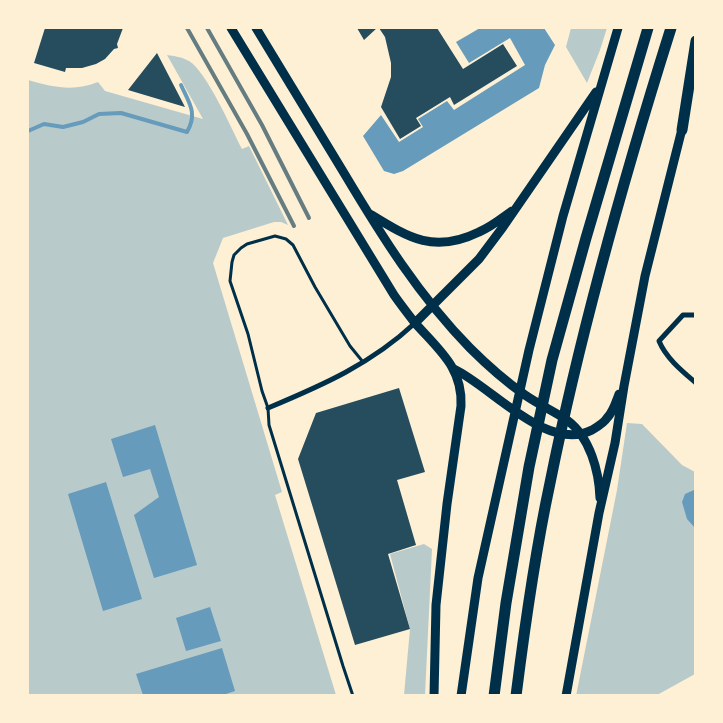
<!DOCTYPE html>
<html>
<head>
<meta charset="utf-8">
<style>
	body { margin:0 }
	#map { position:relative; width:723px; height:723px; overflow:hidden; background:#fdf0d5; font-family:"PT Sans",sans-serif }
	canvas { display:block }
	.frame { position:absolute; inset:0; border:29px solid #fdf0d5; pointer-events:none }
</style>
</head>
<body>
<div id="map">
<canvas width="723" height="723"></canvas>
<div class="frame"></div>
</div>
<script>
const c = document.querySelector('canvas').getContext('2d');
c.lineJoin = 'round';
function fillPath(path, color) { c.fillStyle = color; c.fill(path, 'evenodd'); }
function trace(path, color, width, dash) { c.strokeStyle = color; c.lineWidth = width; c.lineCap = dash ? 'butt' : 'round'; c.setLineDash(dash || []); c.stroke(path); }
const green = new Path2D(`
	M 571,28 L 607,28 L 600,50 L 587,83 L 566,47 Z
	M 167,55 C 174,56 182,57 189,61 C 207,72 231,128 242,149 L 249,146 L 288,225 L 281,222 L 274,222 L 223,238 L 213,263 L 282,492 L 275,495 L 336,695 L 28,695 L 28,80 C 52,87 74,92 98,82 L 105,91 L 203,119 Z
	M 627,423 L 642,424 L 682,465 L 695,472 L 695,674 L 657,695 L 576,696 L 617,490 Z
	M 424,544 L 432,549 L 425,695 L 404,695 L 410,629 L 390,554 Z`);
const water = new Path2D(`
	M 480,28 L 544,28 L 555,45 L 545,65 L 539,88 L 403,171 L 394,174 L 384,171 L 363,136 L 381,115 L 399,142 L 423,127 L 418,119 L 447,101 L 454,110 L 525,65 L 510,38 L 469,63 L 456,42 Z
	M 155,425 L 197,565 L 154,578 L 134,515 L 159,497 L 150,469 L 123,477 L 111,439 Z
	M 106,482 L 142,599 L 103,611 L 68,494 Z
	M 694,490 L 696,490 L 695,528 L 687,519 L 682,502 L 685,494 Z
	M 210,607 L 221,641 L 186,651 L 176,618 Z
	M 222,648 L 235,691 L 220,696 L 143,695 L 136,674 Z`);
const stream = new Path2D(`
	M 28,131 L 44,124 L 63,127 L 83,122 L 99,114 L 121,113 L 187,132 C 198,113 189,103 181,85`);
const building = new Path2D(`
	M 45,28 L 123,28 L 117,44 L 118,48 L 114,49 L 105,59 L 96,64 L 82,68 L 66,68 L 65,72 L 34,63 Z
	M 357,28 L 377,28 L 364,40 Z
	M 379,28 L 437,28 L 463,69 L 503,44 L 517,66 L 454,105 L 450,97 L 416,118 L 421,126 L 400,139 L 381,107 L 391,77 L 391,63 L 385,37 Z
	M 157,53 L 185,107 L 128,90 Z
	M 399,388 L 425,472 L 397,480 L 416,545 L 388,554 L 410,629 L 355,645 L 298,459 L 316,413 Z`);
const service = new Path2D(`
	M 353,696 L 343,666 L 269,425 L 268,408 L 262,391 L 248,334 L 230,281 L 232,262 L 234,255 L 241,248 L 247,244 L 275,236 L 286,239 L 293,245 L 315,287 L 350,346 L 363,362`);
const minor = new Path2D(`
	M 696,315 L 683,315 L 659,341 C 666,358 682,371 696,383
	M 268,408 C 323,385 371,364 415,323`);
const secondary = new Path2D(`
	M 231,28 L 394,295 C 401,305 408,314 415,323 C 439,350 463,368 461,406 L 447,504 L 436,605 L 434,696
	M 256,28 C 285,76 315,125 344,173 C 381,235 419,296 470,348 C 487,365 505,381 525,395 C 538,404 553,411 567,420 C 590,437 599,471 600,498
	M 370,214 C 409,238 434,254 479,232 C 491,227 502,218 512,211
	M 415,323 L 479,259 L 503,227 L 596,92
	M 454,369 C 492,387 547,453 592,430 C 597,427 604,423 607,418 C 613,412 616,402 619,394
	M 461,696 L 478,578 L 529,350 L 563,216 L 618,28
	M 566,696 L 599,513 L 615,443 L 624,386 L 645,276 L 683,125`);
const motorway = new Path2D(`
	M 682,130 L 696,41
	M 494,696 L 506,603 L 529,467 L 552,360 L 586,238 L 648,28
	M 516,696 C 525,624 535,553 550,483 C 581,329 624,177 671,28`);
const rail = new Path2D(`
	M 187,28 L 247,134 L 294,226
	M 207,28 L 262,125 L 309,218`);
fillPath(green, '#b9caca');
fillPath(water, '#669bbc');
trace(stream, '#669bbc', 4);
fillPath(building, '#264d5e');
trace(service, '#003049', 3);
trace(minor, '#003049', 5);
trace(secondary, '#003049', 9);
trace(motorway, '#003049', 11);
trace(rail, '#657d81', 4);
</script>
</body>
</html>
